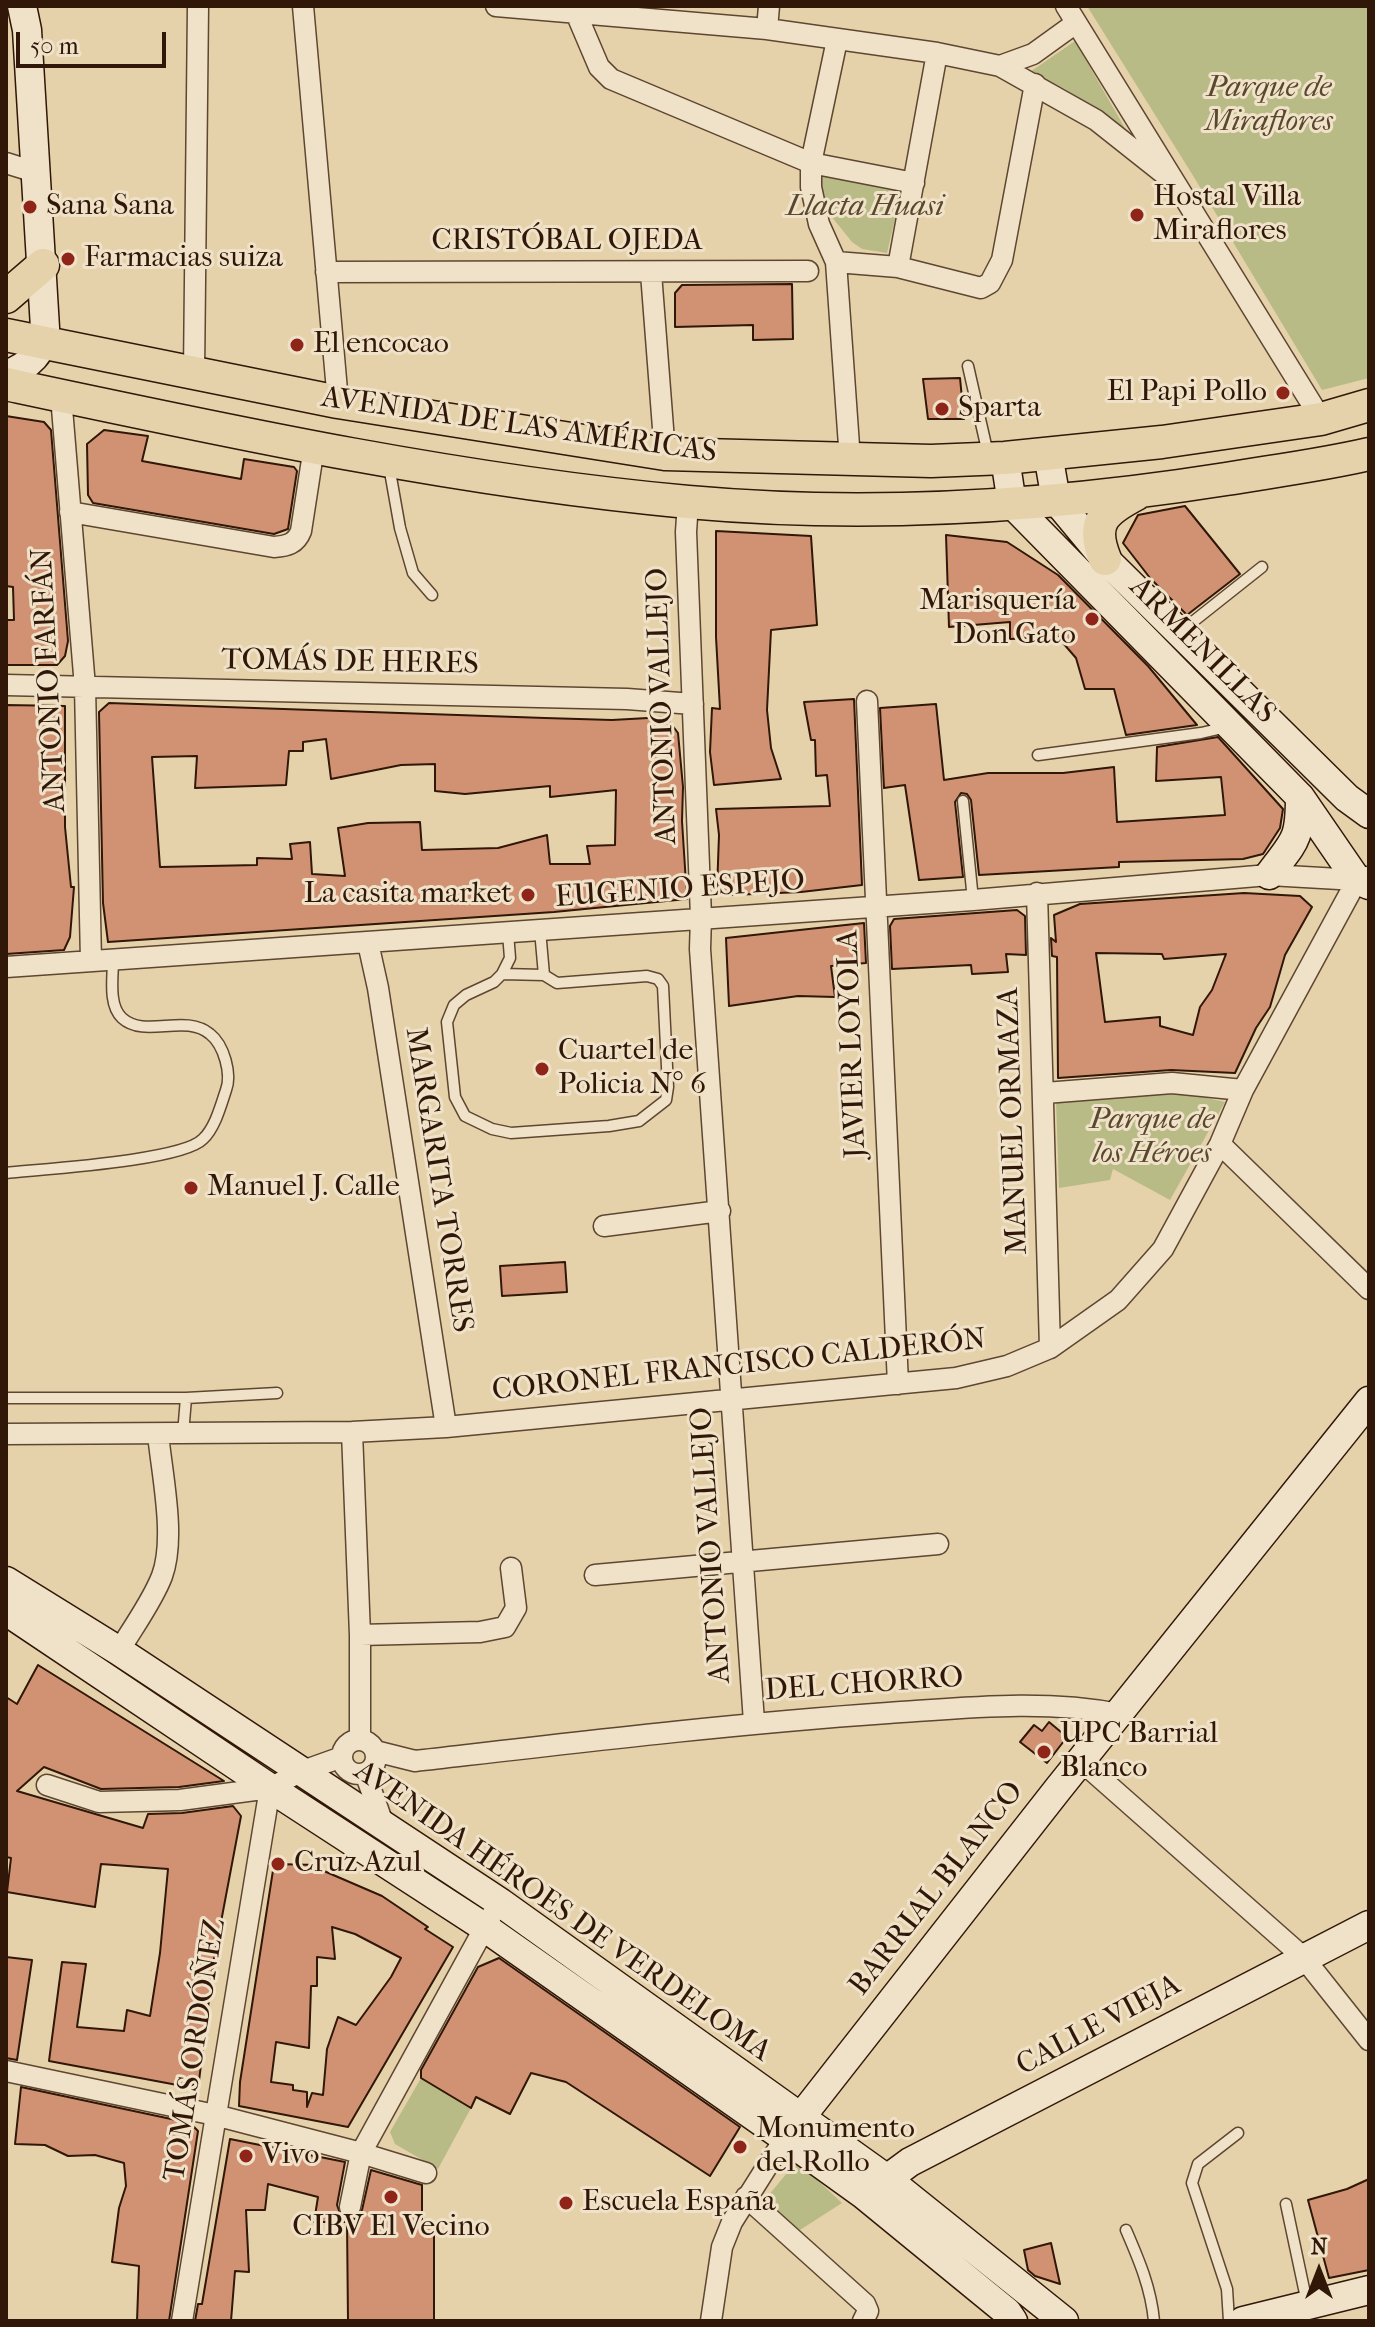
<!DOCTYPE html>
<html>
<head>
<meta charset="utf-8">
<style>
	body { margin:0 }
	#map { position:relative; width:1375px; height:2327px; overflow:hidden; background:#e6d2aa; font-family:"IM FELL French Canon",serif }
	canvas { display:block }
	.frame { position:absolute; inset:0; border:8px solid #311708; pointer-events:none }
	.north { position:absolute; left:1279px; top:2231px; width:80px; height:80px; -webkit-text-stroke:6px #efe2c8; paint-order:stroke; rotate:0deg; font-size:22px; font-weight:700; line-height:32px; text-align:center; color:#311708 }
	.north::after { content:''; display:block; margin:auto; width:28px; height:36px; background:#311708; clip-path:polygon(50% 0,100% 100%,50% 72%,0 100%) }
	.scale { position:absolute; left:16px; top:32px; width:150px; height:36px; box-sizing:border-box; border:4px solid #311708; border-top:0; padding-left:10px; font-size:24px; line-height:28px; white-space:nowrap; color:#311708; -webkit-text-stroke:6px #efe2c8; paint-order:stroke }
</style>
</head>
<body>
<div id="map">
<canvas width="1375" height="2327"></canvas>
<div class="frame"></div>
<div class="north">N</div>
<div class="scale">50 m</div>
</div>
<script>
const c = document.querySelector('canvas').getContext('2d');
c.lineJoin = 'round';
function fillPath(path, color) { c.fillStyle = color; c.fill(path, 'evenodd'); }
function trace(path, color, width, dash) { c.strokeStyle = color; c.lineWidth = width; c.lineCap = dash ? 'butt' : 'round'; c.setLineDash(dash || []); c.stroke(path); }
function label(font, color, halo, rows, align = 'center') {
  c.font = font + ' "IM FELL French Canon",serif'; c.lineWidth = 6; c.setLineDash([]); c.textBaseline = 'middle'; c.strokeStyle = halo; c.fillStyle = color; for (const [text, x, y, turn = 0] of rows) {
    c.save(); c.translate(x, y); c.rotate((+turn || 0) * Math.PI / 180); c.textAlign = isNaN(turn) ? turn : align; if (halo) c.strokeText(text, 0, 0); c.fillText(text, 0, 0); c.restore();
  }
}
const green = new Path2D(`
	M 1087,6 L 1369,6 L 1369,378 L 1322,390 L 1192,174 Z
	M 1075,41 L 1126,130 L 1065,89 L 1030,72 Z
	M 821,165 L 903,185 L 887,253 L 862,249 L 852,242 L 827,211 L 820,198 Z
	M 1176,1091 L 1225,1102 L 1170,1200 L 1113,1169 L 1110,1180 L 1059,1188 L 1056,1102 Z
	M 421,2078 L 471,2108 L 438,2169 L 395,2144 L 390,2132 Z
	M 797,2161 L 842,2203 L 800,2230 L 762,2203 Z`);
const building = new Path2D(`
	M 792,284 L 793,339 L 753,340 L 753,325 L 675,327 L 675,293 L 682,285 Z
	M 960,378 L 964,419 L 928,419 L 923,379 Z
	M 6,416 L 44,422 L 51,430 L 68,641 L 65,656 L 57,665 L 6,665 L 6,620 L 14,620 L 13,587 L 6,586 Z
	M 104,430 L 148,436 L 142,461 L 241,479 L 244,459 L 294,467 L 297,471 L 288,529 L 274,534 L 93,503 L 88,495 L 87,444 Z
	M 1185,506 L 1240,574 L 1187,615 L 1150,578 L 1123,543 L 1138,515 Z
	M 716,531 L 811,536 L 817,625 L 771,630 L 767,710 L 771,748 L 781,779 L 714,785 L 710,752 L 712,708 L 720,709 L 716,637 Z
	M 946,535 L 1007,542 L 1058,575 L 1148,666 L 1197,725 L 1126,735 L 1114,689 L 1085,689 L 1076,658 L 1050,628 L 1037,638 L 1010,639 L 1010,622 L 949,627 Z
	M 854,699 L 862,885 L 801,892 L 732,895 L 717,890 L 719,835 L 716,809 L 830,806 L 827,775 L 816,776 L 815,740 L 811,740 L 804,702 Z
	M 109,703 L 545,718 L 612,720 L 666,717 L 678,733 L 683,787 L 682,821 L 687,899 L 554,912 L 108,942 L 103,903 L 99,712 ZM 326,739 L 331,779 L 401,765 L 435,764 L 435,791 L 465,794 L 550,786 L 550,797 L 616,790 L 615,845 L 587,846 L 590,864 L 550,864 L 547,835 L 498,848 L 422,850 L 420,822 L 368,823 L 338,828 L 345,876 L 312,874 L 310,842 L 290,844 L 292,859 L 257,858 L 257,865 L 160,867 L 152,757 L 197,756 L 195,788 L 286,785 L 289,751 L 303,751 L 303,742 Z
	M 936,704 L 944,780 L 988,773 L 1063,773 L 1114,767 L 1117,822 L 1225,815 L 1221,777 L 1156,781 L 1157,747 L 1218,737 L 1283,809 L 1280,828 L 1263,854 L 1243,859 L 1119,862 L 1119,867 L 979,875 L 971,800 L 967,794 L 961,793 L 955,802 L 963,877 L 919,880 L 905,785 L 884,788 L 880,708 Z
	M 6,705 L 65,706 L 65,827 L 71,887 L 74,887 L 70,937 L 64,950 L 6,954 Z
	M 1244,893 L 1300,896 L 1312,907 L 1285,955 L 1270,1007 L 1256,1028 L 1235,1073 L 1171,1070 L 1058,1078 L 1057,957 L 1052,956 L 1051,938 L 1056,942 L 1054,915 L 1080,904 ZM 1096,953 L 1162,954 L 1164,959 L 1226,954 L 1212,990 L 1200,1007 L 1193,1035 L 1160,1026 L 1160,1017 L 1105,1022 Z
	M 1017,910 L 1025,916 L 1026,955 L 1006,954 L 1008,972 L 972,974 L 971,965 L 892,969 L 890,926 L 894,919 Z
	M 864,923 L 866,963 L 831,966 L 835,997 L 798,996 L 729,1006 L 726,938 Z
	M 565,1262 L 567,1292 L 502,1296 L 500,1266 Z
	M 38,1665 L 224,1781 L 179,1787 L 101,1789 L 44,1767 L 17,1791 L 143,1828 L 148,1814 L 182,1813 L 233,1806 L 241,1816 L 214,1959 L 199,2081 L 188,2087 L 49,2061 L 62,1962 L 86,1964 L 77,2027 L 124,2031 L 127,2010 L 150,2016 L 160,1953 L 168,1869 L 101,1864 L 95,1907 L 7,1892 L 11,1858 L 6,1857 L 6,1697 L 17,1704 Z
	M 1049,1722 L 1067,1737 L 1047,1763 L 1020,1742 L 1034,1725 L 1042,1731 Z
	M 274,1864 L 318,1865 L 317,1868 L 382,1896 L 428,1927 L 425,1929 L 453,1947 L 348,2127 L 239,2106 L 240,2082 ZM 332,1927 L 355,1934 L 401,1958 L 391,1977 L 356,2025 L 338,2017 L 327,2049 L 323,2095 L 312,2093 L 307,2107 L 307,2092 L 293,2090 L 293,2085 L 271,2082 L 276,2042 L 309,2048 L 311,1986 L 317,1986 L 317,1957 L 335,1959 Z
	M 6,1957 L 32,1960 L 17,2060 L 6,2058 Z
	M 499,1958 L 740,2127 L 710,2176 L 566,2082 L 531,2073 L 510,2114 L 476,2097 L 471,2108 L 421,2078 L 421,2070 L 478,1967 Z
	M 21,2087 L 190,2123 L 198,2131 L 169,2321 L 137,2321 L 139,2266 L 112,2262 L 119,2208 L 126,2186 L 124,2163 L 95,2155 L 68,2156 L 45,2145 L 15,2144 Z
	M 230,2139 L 345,2162 L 337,2205 L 341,2216 L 347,2219 L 355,2219 L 362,2210 L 371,2170 L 422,2185 L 422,2226 L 434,2225 L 434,2321 L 348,2321 L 347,2222 L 314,2222 L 318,2197 L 268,2184 L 265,2210 L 246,2210 L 249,2272 L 235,2271 L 231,2321 L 195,2321 L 198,2304 L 202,2304 Z
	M 1369,2179 L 1369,2270 L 1329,2278 L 1308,2200 L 1347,2189 Z
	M 1051,2243 L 1060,2284 L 1035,2276 L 1028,2270 L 1024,2250 Z`);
const lane = new Path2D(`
	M 968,366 L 988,454
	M 389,466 L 400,528 L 413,573 L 432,595
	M 1180,632 L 1262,567
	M 1038,755 L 1201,733 L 1227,727
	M 963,801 L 973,900
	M 508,933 L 510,958 L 502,974 L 494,982 L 466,995 L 454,1005 L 447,1022 L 455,1097 L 465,1116 L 492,1129 L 511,1133 L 609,1126 L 639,1121 L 666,1100 L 668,1087 L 663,986 L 658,979 L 647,976 L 557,983 L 544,975 L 540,930
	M 502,974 L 544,975
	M 6,1173 C 42,1169 182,1161 203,1139 C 215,1128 221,1105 226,1090 C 232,1074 224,1045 210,1034 C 185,1013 145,1039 122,1018 C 108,1005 113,977 113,960
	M 6,1398 L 186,1398 L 183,1434
	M 186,1398 L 277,1393
	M 1286,2204 L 1307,2303
	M 1126,2230 C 1139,2260 1151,2288 1154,2321
	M 1229,2321 L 1227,2289 L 1192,2183 L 1198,2164 L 1238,2133`);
const street = new Path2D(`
	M 303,6 L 338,402
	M 496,6 L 767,29 L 937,53 L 1000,66 L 1096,120 L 1173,181
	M 1066,6 L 1321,419
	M 576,13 L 599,67 L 611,79 L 811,163 L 914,183
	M 767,29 L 769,6
	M 837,40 L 811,163 L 811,187 L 819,224 L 836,262 L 850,460
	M 1000,66 L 1033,54 L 1076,23
	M 6,163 L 35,172
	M 836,262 L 898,267 L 981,288 L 990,283 L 1002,260 L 1035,84
	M 898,267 L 937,53
	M 326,272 L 808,271
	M 651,273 L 665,454
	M 194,372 L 198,6
	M 61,396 L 85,687 L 91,961
	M 688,502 L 686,532 L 701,917 L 700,949 L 754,1722
	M 70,512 L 274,547 C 287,546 296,544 301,531 L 314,447
	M 6,685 L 627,699 L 693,704
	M 867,701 L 898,1384
	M 1037,893 L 1050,1348
	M 368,943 L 378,988 L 446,1427
	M 6,967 L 973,900 L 1269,875 L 1357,880 L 1366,877
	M 1045,1093 L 1172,1083 L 1243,1090
	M 1220,1144 L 1369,1289
	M 604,1226 L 720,1211
	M 352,1432 L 360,1635 L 360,1740
	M 6,1434 L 352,1432 L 446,1427 L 956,1378 L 1007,1366 L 1050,1348 L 1118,1300 L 1163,1249 L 1220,1144 L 1243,1090 L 1357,880
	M 595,1575 L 938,1544
	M 360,1635 L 480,1632 L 505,1627 L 516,1608 L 511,1568
	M 119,1651 C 133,1627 152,1602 162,1576 C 176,1538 162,1475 158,1434
	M342 1757a17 17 0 1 1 34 0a17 17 0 1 1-34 0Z
	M 375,1751 L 415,1761 C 572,1743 729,1724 888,1713 C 964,1708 1043,1699 1119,1714
	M 1081,1761 L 1303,1957 L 1369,2040
	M 365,1773 L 384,1826
	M 47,1785 L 99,1802 L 180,1800 L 270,1788 L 300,1772 L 342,1757
	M 6,2071 L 215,2115 L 361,2153 L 491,1916
	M 746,2197 L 865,2304 L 868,2311 L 863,2321
	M 350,2207 L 361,2153 L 426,2173
	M 182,2321 L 270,1788
	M 711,2321 L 722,2247 L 732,2222 L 785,2138`);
const secondary = new Path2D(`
	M 6,375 C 30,365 43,354 45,328 L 27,30 L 22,6
	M 1048,454 L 1056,500 L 1105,559 L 1347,798 L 1369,814
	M 1005,458 L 1012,504 L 1300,797 L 1357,880 L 1369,885
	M 1269,875 C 1294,841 1300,842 1300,797
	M 6,1581 L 119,1651 L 501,1903 L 887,2179 L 1064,2321
	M 6,1611 L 270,1788 L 484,1927 L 785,2138 L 864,2195 L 1007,2312 L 1013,2321
	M 790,2131 L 1058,1789 L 1369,1401
	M 872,2190 L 910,2162 L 1369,1925
	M 1243,2321 L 1369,2290`);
const primary = new Path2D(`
	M 6,297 L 43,265
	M 6,335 L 338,402 L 665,454 L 931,461 L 1005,458 L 1162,442 L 1321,419 L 1369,405
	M 6,384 C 231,432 458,481 688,502 C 867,518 1049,507 1226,479 C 1274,471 1322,465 1369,454
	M 1105,559 C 1090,522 1104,511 1136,494`);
const markers = [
	[30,207,8,"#8f2418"],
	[1137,215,8,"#8f2418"],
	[68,259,8,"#8f2418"],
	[297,345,8,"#8f2418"],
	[1283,393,8,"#8f2418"],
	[942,409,8,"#8f2418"],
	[1092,619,8,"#8f2418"],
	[528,895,8,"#8f2418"],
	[542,1069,8,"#8f2418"],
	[191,1188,8,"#8f2418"],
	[1044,1752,8,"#8f2418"],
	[278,1864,8,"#8f2418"],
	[740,2147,8,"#8f2418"],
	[246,2156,8,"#8f2418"],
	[391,2197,8,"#8f2418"],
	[566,2203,8,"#8f2418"]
];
const parkNames = [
	["Parque de",1269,89],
	["Miraflores",1269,123],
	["Llacta Huasi",865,208],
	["Parque de",1152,1121],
	["los Héroes",1152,1155]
];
const poiNames = [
	["Hostal Villa",1153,198],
	["Miraflores",1153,232],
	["Sana Sana",46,207],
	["Farmacias suiza",84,259],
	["El encocao",313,345],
	["El Papi Pollo",1267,393,"right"],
	["Sparta",958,409],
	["Marisquería",1076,602,"right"],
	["Don Gato",1076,636,"right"],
	["La casita market",512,895,"right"],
	["Cuartel de",558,1052],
	["Policia N° 6",558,1086],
	["Manuel J. Calle",207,1188],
	["UPC Barrial",1060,1735],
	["Blanco",1060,1769],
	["Cruz Azul",294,1864],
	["Monumento",756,2130],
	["del Rollo",756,2164],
	["Vivo",262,2156],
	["Escuela España",582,2203],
	["CIBV El Vecino",391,2228,"center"]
];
const streetNames = [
	["CRISTÓBAL OJEDA",567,242],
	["AVENIDA DE LAS AMÉRICAS",519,426,8],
	["ARMENILLAS",1202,651,45],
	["TOMÁS DE HERES",350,663,1],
	["ANTONIO FARFÁN",50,680,-93],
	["ANTONIO VALLEJO",663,706,-92],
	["EUGENIO ESPEJO",680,890,-4],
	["JAVIER LOYOLA",853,1044,-92],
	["MANUEL ORMAZA",1014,1121,-92],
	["MARGARITA TORRES",438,1180,81],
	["CORONEL FRANCISCO CALDERÓN",739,1366,-6],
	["ANTONIO VALLEJO",712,1545,-94],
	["DEL CHORRO",864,1685,-4],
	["BARRIAL BLANCO",937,1889,-52],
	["AVENIDA HÉROES DE VERDELOMA",562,1912,35],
	["CALLE VIEJA",1099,2026,-28],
	["TOMÁS ORDÓÑEZ",196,2050,-81]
];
fillPath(green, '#b8bb86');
fillPath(building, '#d19274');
trace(building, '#311708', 2);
trace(lane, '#5e4630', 13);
trace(street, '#5e4630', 23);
trace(secondary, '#311708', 31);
trace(primary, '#311708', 35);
trace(lane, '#efe2c8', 10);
trace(street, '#efe2c8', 20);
trace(secondary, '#efe2c8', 28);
trace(primary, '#e6d2aa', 32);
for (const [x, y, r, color] of markers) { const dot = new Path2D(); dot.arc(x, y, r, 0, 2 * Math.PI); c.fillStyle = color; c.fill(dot); trace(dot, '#efe2c8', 3); }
label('italic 30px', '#5a482e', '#efe2c8', parkNames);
label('30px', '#311708', '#efe2c8', poiNames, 'left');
label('30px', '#311708', '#efe2c8', streetNames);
</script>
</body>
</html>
